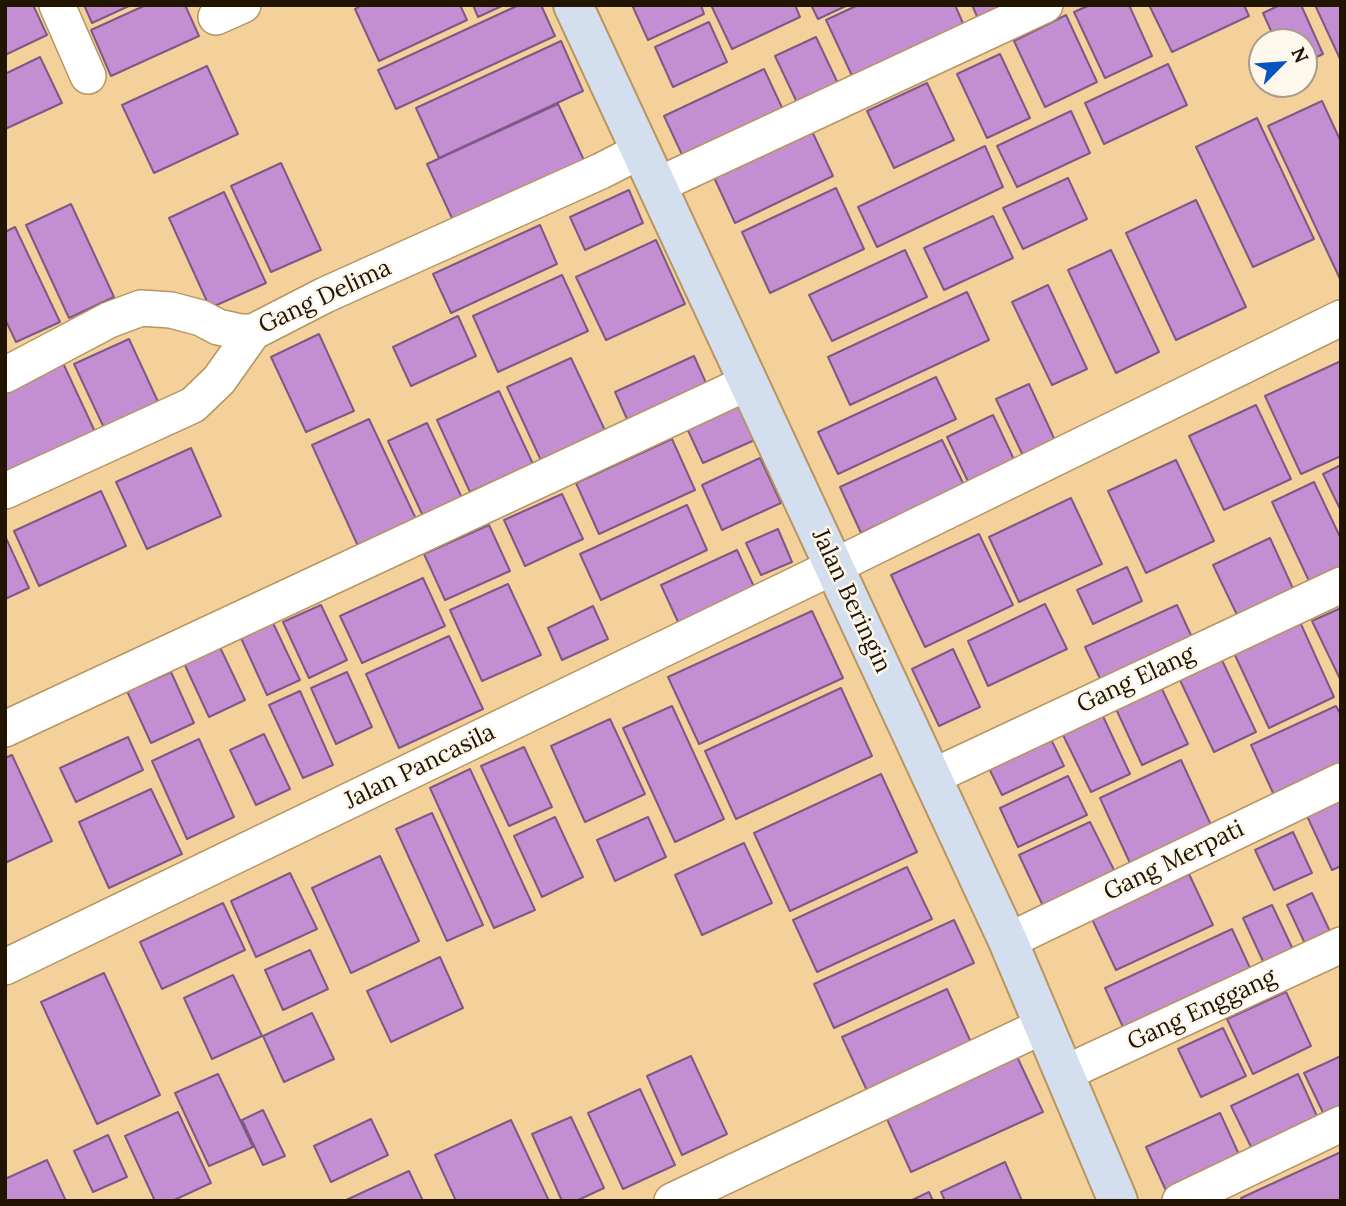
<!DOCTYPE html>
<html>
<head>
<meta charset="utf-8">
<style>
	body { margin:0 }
	#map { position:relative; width:1346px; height:1206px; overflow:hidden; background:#f4d19a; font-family:Lora,serif }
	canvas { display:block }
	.frame { position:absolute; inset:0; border:7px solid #211401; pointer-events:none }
	.north { position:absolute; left:1248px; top:28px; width:70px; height:70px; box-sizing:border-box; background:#fef7ec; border:2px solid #a69c8e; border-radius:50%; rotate:65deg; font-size:19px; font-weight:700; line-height:28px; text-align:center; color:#211401 }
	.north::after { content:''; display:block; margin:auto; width:24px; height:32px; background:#0655be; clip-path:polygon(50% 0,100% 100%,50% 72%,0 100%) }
</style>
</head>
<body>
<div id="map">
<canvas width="1346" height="1206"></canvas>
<div class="frame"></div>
<div class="north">N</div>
</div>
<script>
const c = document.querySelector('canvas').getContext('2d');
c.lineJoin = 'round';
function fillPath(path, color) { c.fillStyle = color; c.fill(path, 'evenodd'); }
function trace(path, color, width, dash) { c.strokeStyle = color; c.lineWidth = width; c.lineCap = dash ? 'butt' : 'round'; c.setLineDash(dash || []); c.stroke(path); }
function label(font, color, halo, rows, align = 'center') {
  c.font = font + ' Lora,serif'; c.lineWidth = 5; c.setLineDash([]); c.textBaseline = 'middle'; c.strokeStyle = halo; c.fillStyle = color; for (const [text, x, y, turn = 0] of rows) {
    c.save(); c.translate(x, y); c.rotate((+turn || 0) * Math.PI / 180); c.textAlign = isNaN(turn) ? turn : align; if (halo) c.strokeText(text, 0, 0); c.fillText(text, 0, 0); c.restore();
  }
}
const building = new Path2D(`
	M 5,5 L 33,5 L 47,35 L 5,55 Z
	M 84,5 L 131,5 L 92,23 Z
	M 146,5 L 185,5 L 199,36 L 111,76 L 91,30 Z
	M 362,5 L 460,5 L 467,20 L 379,61 L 355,9 Z
	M 473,5 L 504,5 L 478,17 Z
	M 519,5 L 541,5 L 555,36 L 396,109 L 378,70 Z
	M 632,5 L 701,5 L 704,14 L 648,40 Z
	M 711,5 L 795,5 L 800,17 L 732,49 Z
	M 811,5 L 848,5 L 818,19 Z
	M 858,5 L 955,5 L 965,28 L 854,80 L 826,20 Z
	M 972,5 L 1017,5 L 980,23 Z
	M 1090,5 L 1129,5 L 1152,56 L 1105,78 L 1074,12 Z
	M 1149,5 L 1244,5 L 1249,16 L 1172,52 Z
	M 1280,5 L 1301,5 L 1323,54 L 1304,63 L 1304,42 L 1276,42 L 1263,13 Z
	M 1315,5 L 1341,5 L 1341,61 Z
	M 1066,15 L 1097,82 L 1045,107 L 1014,41 Z
	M 709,22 L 727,62 L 673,87 L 655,47 Z
	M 816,37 L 842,92 L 801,111 L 775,56 Z
	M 561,41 L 583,91 L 439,158 L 416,108 Z
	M 1000,54 L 1030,118 L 987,138 L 957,74 Z
	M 40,57 L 62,103 L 5,129 L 5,74 Z
	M 1168,64 L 1187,105 L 1104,144 L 1085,103 Z
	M 207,66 L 238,134 L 154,173 L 122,105 Z
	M 764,69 L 785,114 L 685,161 L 664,116 Z
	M 927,83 L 954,140 L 894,168 L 867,111 Z
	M 1322,101 L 1341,142 L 1341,281 L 1268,126 Z
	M 558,104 L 588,169 L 457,229 L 427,164 Z
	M 1071,111 L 1090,153 L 1017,187 L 997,146 Z
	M 1257,118 L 1314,239 L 1253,267 L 1196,147 Z
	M 810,127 L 833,176 L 735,223 L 712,173 Z
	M 985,146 L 1003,187 L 877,247 L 858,207 Z
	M 281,163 L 321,250 L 271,272 L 231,186 Z
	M 1068,178 L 1087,219 L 1023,249 L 1003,208 Z
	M 836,188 L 864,249 L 770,293 L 742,232 Z
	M 629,190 L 643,223 L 585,250 L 570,217 Z
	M 224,192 L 266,283 L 210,308 L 169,218 Z
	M 1196,200 L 1246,307 L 1176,340 L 1126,233 Z
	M 71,204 L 114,297 L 69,318 L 26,225 Z
	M 993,216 L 1013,258 L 944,290 L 924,248 Z
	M 540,225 L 557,264 L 451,313 L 433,274 Z
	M 15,227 L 60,322 L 16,342 L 5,319 L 5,232 Z
	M 656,240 L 685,304 L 606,340 L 576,277 Z
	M 905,250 L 927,297 L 832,341 L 809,295 Z
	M 1111,250 L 1159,352 L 1116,373 L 1068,270 Z
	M 562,275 L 588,331 L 498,372 L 473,316 Z
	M 1048,285 L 1087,369 L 1052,385 L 1012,302 Z
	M 967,292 L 989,340 L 850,405 L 828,357 Z
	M 458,316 L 476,356 L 411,386 L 393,347 Z
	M 319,334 L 354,411 L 306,432 L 271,357 Z
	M 129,339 L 160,406 L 105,430 L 74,364 Z
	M 694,356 L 710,392 L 631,428 L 615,392 Z
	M 571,358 L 609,439 L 545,469 L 507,387 Z
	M 1341,361 L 1341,456 L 1301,474 L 1265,396 Z
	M 63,363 L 97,436 L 5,478 L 5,390 Z
	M 936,377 L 956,419 L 838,474 L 818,432 Z
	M 1029,384 L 1059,449 L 1027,464 L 996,399 Z
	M 499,391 L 533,464 L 470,492 L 437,420 Z
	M 740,402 L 757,439 L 703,463 L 686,426 Z
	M 1256,405 L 1291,479 L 1224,510 L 1189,436 Z
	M 993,415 L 1018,468 L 972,490 L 947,437 Z
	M 369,419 L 416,519 L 358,546 L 312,445 Z
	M 427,423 L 462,498 L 423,516 L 388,441 Z
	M 672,439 L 695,490 L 599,534 L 576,483 Z
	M 942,440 L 964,485 L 861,533 L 840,487 Z
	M 191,448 L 221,516 L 147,549 L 116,482 Z
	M 760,458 L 781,503 L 722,530 L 702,485 Z
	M 1176,460 L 1214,541 L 1146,573 L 1108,491 Z
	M 1341,465 L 1341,511 L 1323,474 Z
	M 1314,482 L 1341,539 L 1341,567 L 1309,581 L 1272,502 Z
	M 101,491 L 126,546 L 39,586 L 14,531 Z
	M 562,494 L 583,539 L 525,566 L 504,520 Z
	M 1071,498 L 1102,564 L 1019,602 L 989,537 Z
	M 687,505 L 707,550 L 601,600 L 580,554 Z
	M 489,525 L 510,571 L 445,600 L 424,554 Z
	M 778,529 L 792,562 L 761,575 L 746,543 Z
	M 979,534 L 1013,605 L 925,647 L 891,575 Z
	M 5,536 L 29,588 L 5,599 Z
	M 1270,538 L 1295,593 L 1239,619 L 1213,565 Z
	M 737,550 L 755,589 L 679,624 L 661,585 Z
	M 1127,567 L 1142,601 L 1093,624 L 1077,590 Z
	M 423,578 L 445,626 L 362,663 L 340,616 Z
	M 508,584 L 541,655 L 482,681 L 450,610 Z
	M 1045,604 L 1067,649 L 988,686 L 968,641 Z
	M 321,605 L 347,660 L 309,678 L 283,622 Z
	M 1177,605 L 1197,648 L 1106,691 L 1085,647 Z
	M 593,606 L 608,639 L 562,660 L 548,628 Z
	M 1341,608 L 1341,681 L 1312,621 Z
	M 812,611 L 843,678 L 699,744 L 668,677 Z
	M 1300,622 L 1334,697 L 1269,728 L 1234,653 Z
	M 273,623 L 300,680 L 267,695 L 241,638 Z
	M 449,636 L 483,709 L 399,748 L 366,674 Z
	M 218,643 L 245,700 L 209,717 L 182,659 Z
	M 953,649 L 980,707 L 939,726 L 912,669 Z
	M 1220,656 L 1256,732 L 1214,752 L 1178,676 Z
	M 171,672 L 194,723 L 151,743 L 127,691 Z
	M 347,672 L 372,727 L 336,744 L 311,688 Z
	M 1161,687 L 1188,744 L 1142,765 L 1116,709 Z
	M 841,688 L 872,756 L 736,819 L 705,751 Z
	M 300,691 L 333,765 L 303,778 L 269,705 Z
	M 672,706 L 724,819 L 675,842 L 623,728 Z
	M 1336,706 L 1341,715 L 1341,780 L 1280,808 L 1251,745 Z
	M 1100,710 L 1130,774 L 1091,792 L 1060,729 Z
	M 610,719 L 645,794 L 585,822 L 551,746 Z
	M 1045,727 L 1064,766 L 1002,795 L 983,756 Z
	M 264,734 L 290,789 L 256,805 L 230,750 Z
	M 128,737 L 143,770 L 76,802 L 60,768 Z
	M 199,739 L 234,817 L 187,839 L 152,761 Z
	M 524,747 L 552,807 L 509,826 L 481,766 Z
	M 12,755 L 52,841 L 5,863 L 5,758 Z
	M 1181,760 L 1217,838 L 1136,876 L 1100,798 Z
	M 470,769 L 535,910 L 494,928 L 430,788 Z
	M 881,774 L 917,852 L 790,911 L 754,833 Z
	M 1068,776 L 1087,815 L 1018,847 L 1000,808 Z
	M 151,789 L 182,854 L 109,888 L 79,822 Z
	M 1341,800 L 1341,866 L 1332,870 L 1307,816 Z
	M 432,813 L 483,925 L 447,941 L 396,829 Z
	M 555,817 L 583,877 L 542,897 L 514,836 Z
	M 648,817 L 666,857 L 615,881 L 597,840 Z
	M 1090,822 L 1116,874 L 1044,908 L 1019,855 Z
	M 1293,832 L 1312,873 L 1274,890 L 1255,850 Z
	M 744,843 L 772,903 L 702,935 L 675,875 Z
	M 380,856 L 419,941 L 351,973 L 312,888 Z
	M 907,867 L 932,919 L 817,972 L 793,920 Z
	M 290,873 L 317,929 L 256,957 L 231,901 Z
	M 1189,874 L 1213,925 L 1116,970 L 1092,919 Z
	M 1312,893 L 1333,938 L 1308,950 L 1287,905 Z
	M 223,903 L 245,950 L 162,989 L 140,942 Z
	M 1272,905 L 1297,958 L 1268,972 L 1243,918 Z
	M 954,920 L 974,963 L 834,1028 L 814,984 Z
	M 1232,929 L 1256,981 L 1129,1040 L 1105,988 Z
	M 310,950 L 328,989 L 283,1010 L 265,970 Z
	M 440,957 L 463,1008 L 391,1042 L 367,991 Z
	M 104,973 L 160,1095 L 97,1124 L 41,1002 Z
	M 233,975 L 262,1036 L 212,1059 L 184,998 Z
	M 947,989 L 974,1049 L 870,1097 L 842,1037 Z
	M 1286,992 L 1311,1046 L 1253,1074 L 1227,1019 Z
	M 312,1013 L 334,1059 L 284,1082 L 263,1036 Z
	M 1223,1028 L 1246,1076 L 1201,1097 L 1178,1049 Z
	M 1012,1046 L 1043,1112 L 911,1172 L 881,1106 Z
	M 691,1056 L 727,1134 L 682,1155 L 647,1076 Z
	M 1341,1056 L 1341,1119 L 1329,1125 L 1304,1073 Z
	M 218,1074 L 253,1147 L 209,1166 L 175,1093 Z
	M 1298,1074 L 1320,1123 L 1254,1153 L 1231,1106 Z
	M 640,1089 L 675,1165 L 623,1189 L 588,1113 Z
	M 263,1110 L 285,1156 L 263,1165 L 242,1120 Z
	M 178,1112 L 211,1183 L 172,1201 L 155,1201 L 125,1136 Z
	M 1220,1113 L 1242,1161 L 1168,1195 L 1146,1147 Z
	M 571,1117 L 604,1188 L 576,1201 L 562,1201 L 532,1134 Z
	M 371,1119 L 388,1155 L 331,1182 L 314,1146 Z
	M 511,1120 L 549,1201 L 456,1201 L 435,1155 Z
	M 108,1135 L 127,1177 L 93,1192 L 74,1151 Z
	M 1341,1152 L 1341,1201 L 1242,1201 L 1241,1198 Z
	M 47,1160 L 66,1201 L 5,1201 L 5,1179 Z
	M 1005,1162 L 1022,1201 L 945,1201 L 941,1192 Z
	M 409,1171 L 423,1201 L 344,1201 Z
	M 929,1192 L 933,1201 L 910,1201 Z`);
const street = new Path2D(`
	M 57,5 L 88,76
	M 216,17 L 243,5
	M 656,186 L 1045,5
	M 5,375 L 109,320 L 141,308 L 171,310 L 201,318 L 218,327 L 241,332 L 253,332 L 325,295 L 601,171 L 640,151
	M 5,491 L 193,405 L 219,380 L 253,332
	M 5,729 L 749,382
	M 932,777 L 1341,585
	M 1008,941 L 1341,781
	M 5,967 L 835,566 L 1341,318
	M 1063,1074 L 1341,945
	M 672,1201 L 1043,1026
	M 1180,1201 L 1341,1124`);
const secondary = new Path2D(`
	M 573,5 L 1008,941 L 1118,1201`);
const streetNames = [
	["Gang Delima",325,297,-25],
	["Jalan Beringin",851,601,65],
	["Gang Elang",1136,680,-25],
	["Jalan Pancasila",420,767,-26],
	["Gang Merpati",1174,861,-26],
	["Gang Enggang",1202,1010,-25]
];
fillPath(building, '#c48fd2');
trace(building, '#7d5986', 2);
trace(street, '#b69560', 38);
trace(secondary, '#b69560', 42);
trace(street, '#fff', 35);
trace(secondary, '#d3deef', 38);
label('24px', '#211401', '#fef7ec', streetNames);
</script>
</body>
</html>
